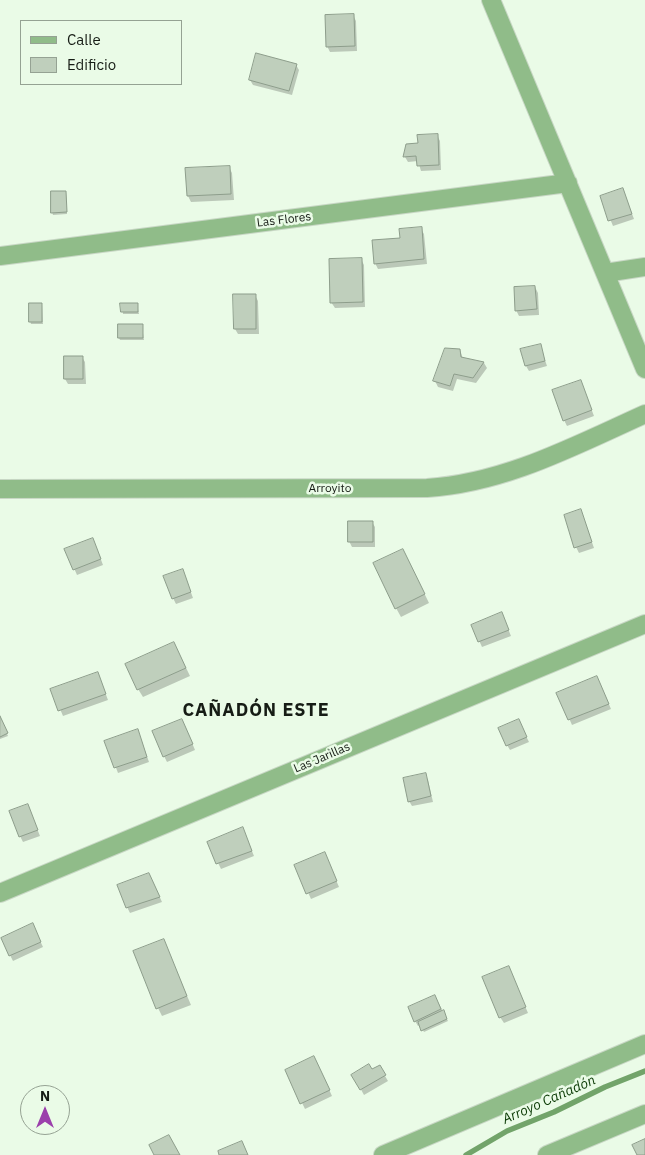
<!DOCTYPE html>
<html>
<head>
<meta charset="utf-8">
<style>
	body { margin:0 }
	#map { position:relative; width:645px; height:1155px; overflow:hidden; background:#eafbe7; font-family:"IBM Plex Sans",sans-serif }
	canvas { display:block }
	.legend { position:absolute; left:20px; top:20px; width:162px; height:65px; box-sizing:border-box; background:#eafbe7; border:1px solid #95a293; margin:0; padding:6px 9px; list-style:none; font-size:15px; color:#161c15 }
	.legend li { display:flex; align-items:center; gap:10px; height:25px }
	.legend b { width:25px; border:1px solid #95a293 }
	.north { position:absolute; left:20px; top:1085px; width:50px; height:50px; box-sizing:border-box; background:#eafbe7; border:1px solid #95a293; border-radius:50%; rotate:0deg; font-size:14px; font-weight:700; line-height:20px; text-align:center; color:#161c15 }
	.north::after { content:''; display:block; margin:auto; width:18px; height:22px; background:#9b40ab; clip-path:polygon(50% 0,100% 100%,50% 72%,0 100%) }
</style>
</head>
<body>
<div id="map">
<canvas width="645" height="1155"></canvas>
<ul class="legend">
<li><b style="height:6px;background:#90bc89"></b>Calle</li>
<li><b style="height:14px;background:#bfcfbc"></b>Edificio</li>
</ul>
<div class="north">N</div>
</div>
<script>
const c = document.querySelector('canvas').getContext('2d');
c.lineJoin = 'round';
function fillPath(path, color) { c.fillStyle = color; c.fill(path, 'evenodd'); }
function trace(path, color, width, dash) { c.strokeStyle = color; c.lineWidth = width; c.lineCap = dash ? 'butt' : 'round'; c.setLineDash(dash || []); c.stroke(path); }
function label(font, color, halo, rows, align = 'center') {
  c.font = font + ' "IBM Plex Sans",sans-serif'; c.lineWidth = 5; c.setLineDash([]); c.textBaseline = 'middle'; c.strokeStyle = halo; c.fillStyle = color; for (const [text, x, y, turn = 0] of rows) {
    c.save(); c.translate(x, y); c.rotate((+turn || 0) * Math.PI / 180); c.textAlign = isNaN(turn) ? turn : align; if (halo) c.strokeText(text, 0, 0); c.fillText(text, 0, 0); c.restore();
  }
}
const shadow = new Path2D(`
	M 353,15 L 356,21 L 357,51 L 330,52 L 327,46 Z
	M 296,65 L 299,70 L 292,95 L 253,85 L 250,80 Z
	M 437,135 L 440,141 L 441,170 L 421,171 L 418,161 L 408,162 L 405,157 L 419,145 Z
	M 229,167 L 232,173 L 234,200 L 191,202 L 188,196 L 187,169 Z
	M 623,190 L 634,219 L 613,226 L 601,197 Z
	M 66,192 L 67,214 L 53,215 L 52,212 Z
	M 421,229 L 424,234 L 427,264 L 378,269 L 375,263 L 401,239 Z
	M 361,259 L 364,265 L 365,307 L 335,308 L 331,302 Z
	M 535,287 L 538,293 L 539,315 L 519,316 L 516,310 Z
	M 255,295 L 258,301 L 259,334 L 238,334 L 235,329 Z
	M 42,304 L 43,324 L 31,324 L 30,321 Z
	M 122,304 L 137,304 L 139,314 L 123,314 Z
	M 142,326 L 144,340 L 120,340 L 119,338 Z
	M 540,345 L 547,366 L 529,371 L 526,366 Z
	M 460,350 L 463,359 L 484,363 L 487,368 L 476,383 L 457,379 L 453,391 L 438,387 L 435,381 Z
	M 82,357 L 85,362 L 86,384 L 68,384 L 65,379 Z
	M 583,387 L 594,416 L 567,426 L 564,420 Z
	M 581,511 L 594,548 L 579,553 L 576,547 Z
	M 372,522 L 375,527 L 375,547 L 352,547 L 349,541 Z
	M 95,544 L 103,565 L 77,575 L 66,550 Z
	M 407,558 L 429,603 L 401,617 L 396,608 Z
	M 185,576 L 193,598 L 176,604 L 173,598 Z
	M 504,619 L 511,636 L 482,647 L 472,625 Z
	M 174,643 L 190,676 L 143,697 L 138,689 Z
	M 100,679 L 108,700 L 63,716 L 52,690 Z
	M 600,683 L 611,709 L 572,725 L 558,693 Z
	M 0,719 L 8,736 L 0,739 Z
	M 185,726 L 195,750 L 167,762 L 164,756 Z
	M 521,726 L 529,742 L 510,750 L 507,745 Z
	M 140,736 L 149,762 L 118,773 L 106,741 Z
	M 425,775 L 428,780 L 433,802 L 412,806 L 409,801 Z
	M 30,811 L 40,836 L 23,842 L 20,836 Z
	M 245,834 L 254,856 L 221,869 L 208,842 Z
	M 327,859 L 339,887 L 311,899 L 296,866 Z
	M 152,880 L 162,902 L 130,913 L 127,907 Z
	M 35,930 L 43,947 L 13,961 L 10,955 Z
	M 163,940 L 191,1005 L 162,1016 L 158,1008 Z
	M 511,973 L 528,1013 L 504,1023 L 500,1017 Z
	M 438,1002 L 448,1021 L 424,1032 L 420,1025 L 418,1026 L 415,1021 Z
	M 317,1063 L 332,1096 L 305,1109 L 286,1070 Z
	M 379,1066 L 388,1081 L 364,1095 L 353,1075 L 371,1071 Z`);
const stream = new Path2D(`
	M 466,1155 L 507,1131 L 554,1112 L 605,1087 L 645,1071`);
const building = new Path2D(`
	M 354,14 L 355,46 L 326,47 L 325,15 Z
	M 256,53 L 297,64 L 289,91 L 249,80 Z
	M 438,134 L 439,165 L 417,166 L 416,156 L 403,157 L 406,144 L 418,143 L 417,135 Z
	M 230,166 L 231,194 L 187,196 L 185,168 Z
	M 623,188 L 632,214 L 608,221 L 600,196 Z
	M 51,191 L 66,191 L 67,212 L 51,213 Z
	M 422,227 L 424,259 L 374,264 L 372,240 L 400,238 L 399,229 Z
	M 362,258 L 363,302 L 330,303 L 329,259 Z
	M 535,286 L 537,309 L 515,311 L 514,287 Z
	M 233,294 L 256,294 L 256,329 L 234,329 Z
	M 29,303 L 42,303 L 42,322 L 29,322 Z
	M 120,303 L 138,303 L 138,312 L 121,312 Z
	M 118,324 L 143,324 L 143,338 L 118,338 Z
	M 541,344 L 545,361 L 525,366 L 520,349 Z
	M 445,348 L 460,349 L 461,357 L 484,362 L 473,378 L 454,374 L 450,386 L 433,381 Z
	M 64,356 L 83,356 L 83,379 L 64,379 Z
	M 581,380 L 592,410 L 563,421 L 552,390 Z
	M 581,509 L 592,542 L 574,548 L 564,515 Z
	M 348,521 L 373,521 L 373,542 L 348,542 Z
	M 93,538 L 101,559 L 73,570 L 64,549 Z
	M 403,549 L 425,594 L 395,609 L 373,563 Z
	M 183,569 L 191,592 L 172,599 L 163,576 Z
	M 502,612 L 509,630 L 478,642 L 471,625 Z
	M 174,642 L 186,668 L 137,690 L 125,664 Z
	M 98,672 L 106,694 L 58,711 L 50,689 Z
	M 597,676 L 609,704 L 568,720 L 556,693 Z
	M 0,716 L 8,733 L 0,737 Z
	M 182,719 L 193,744 L 163,757 L 152,731 Z
	M 519,719 L 527,737 L 506,746 L 498,728 Z
	M 138,729 L 147,757 L 114,768 L 104,741 Z
	M 426,773 L 431,796 L 408,802 L 403,778 Z
	M 28,804 L 38,830 L 19,837 L 9,811 Z
	M 243,827 L 252,851 L 216,864 L 207,842 Z
	M 325,852 L 337,881 L 306,894 L 294,865 Z
	M 149,873 L 160,897 L 126,908 L 117,885 Z
	M 33,923 L 41,942 L 9,956 L 1,938 Z
	M 164,939 L 187,996 L 156,1009 L 133,951 Z
	M 509,966 L 526,1007 L 499,1018 L 482,977 Z
	M 435,995 L 441,1009 L 414,1022 L 408,1007 Z
	M 444,1010 L 447,1019 L 421,1031 L 418,1022 Z
	M 314,1056 L 330,1090 L 300,1104 L 285,1070 Z
	M 369,1064 L 372,1069 L 380,1065 L 386,1075 L 360,1090 L 351,1075 Z
	M 169,1135 L 180,1155 L 154,1155 L 149,1145 Z
	M 645,1139 L 645,1155 L 637,1155 L 632,1145 Z
	M 242,1141 L 248,1155 L 219,1155 L 218,1151 Z`);
const minor = new Path2D(`
	M 491,0 L 645,369
	M 0,256 L 568,183
	M 605,273 L 645,267
	M 0,489 L 427,488 C 505,483 574,446 645,414
	M 0,893 L 645,624
	M 383,1155 L 645,1044
	M 547,1155 L 645,1114`);
const streetNames = [
	["Las Flores",284,220,-7],
	["Arroyito",330,489],
	["Las Jarillas",322,758,-23]
];
const waterNames = [
	["Arroyo Cañadón",549,1100,-24]
];
const districtNames = [
	["CAÑADÓN ESTE",256,711]
];
fillPath(shadow, '#0003');
trace(stream, '#72a46a', 5.5);
fillPath(building, '#bfcfbc');
trace(building, '#8d9d8b', 1);
trace(minor, '#c8d7c5', 20);
trace(minor, '#90bc89', 18);
label('12px', '#161c15', '#eafbe7', streetNames);
label('italic 14px', '#0b3b05', '#eafbe7', waterNames);
c.letterSpacing = '1px';
label('bold 18px', '#161c15', '#eafbe7', districtNames);
c.letterSpacing = '0px';
</script>
</body>
</html>
